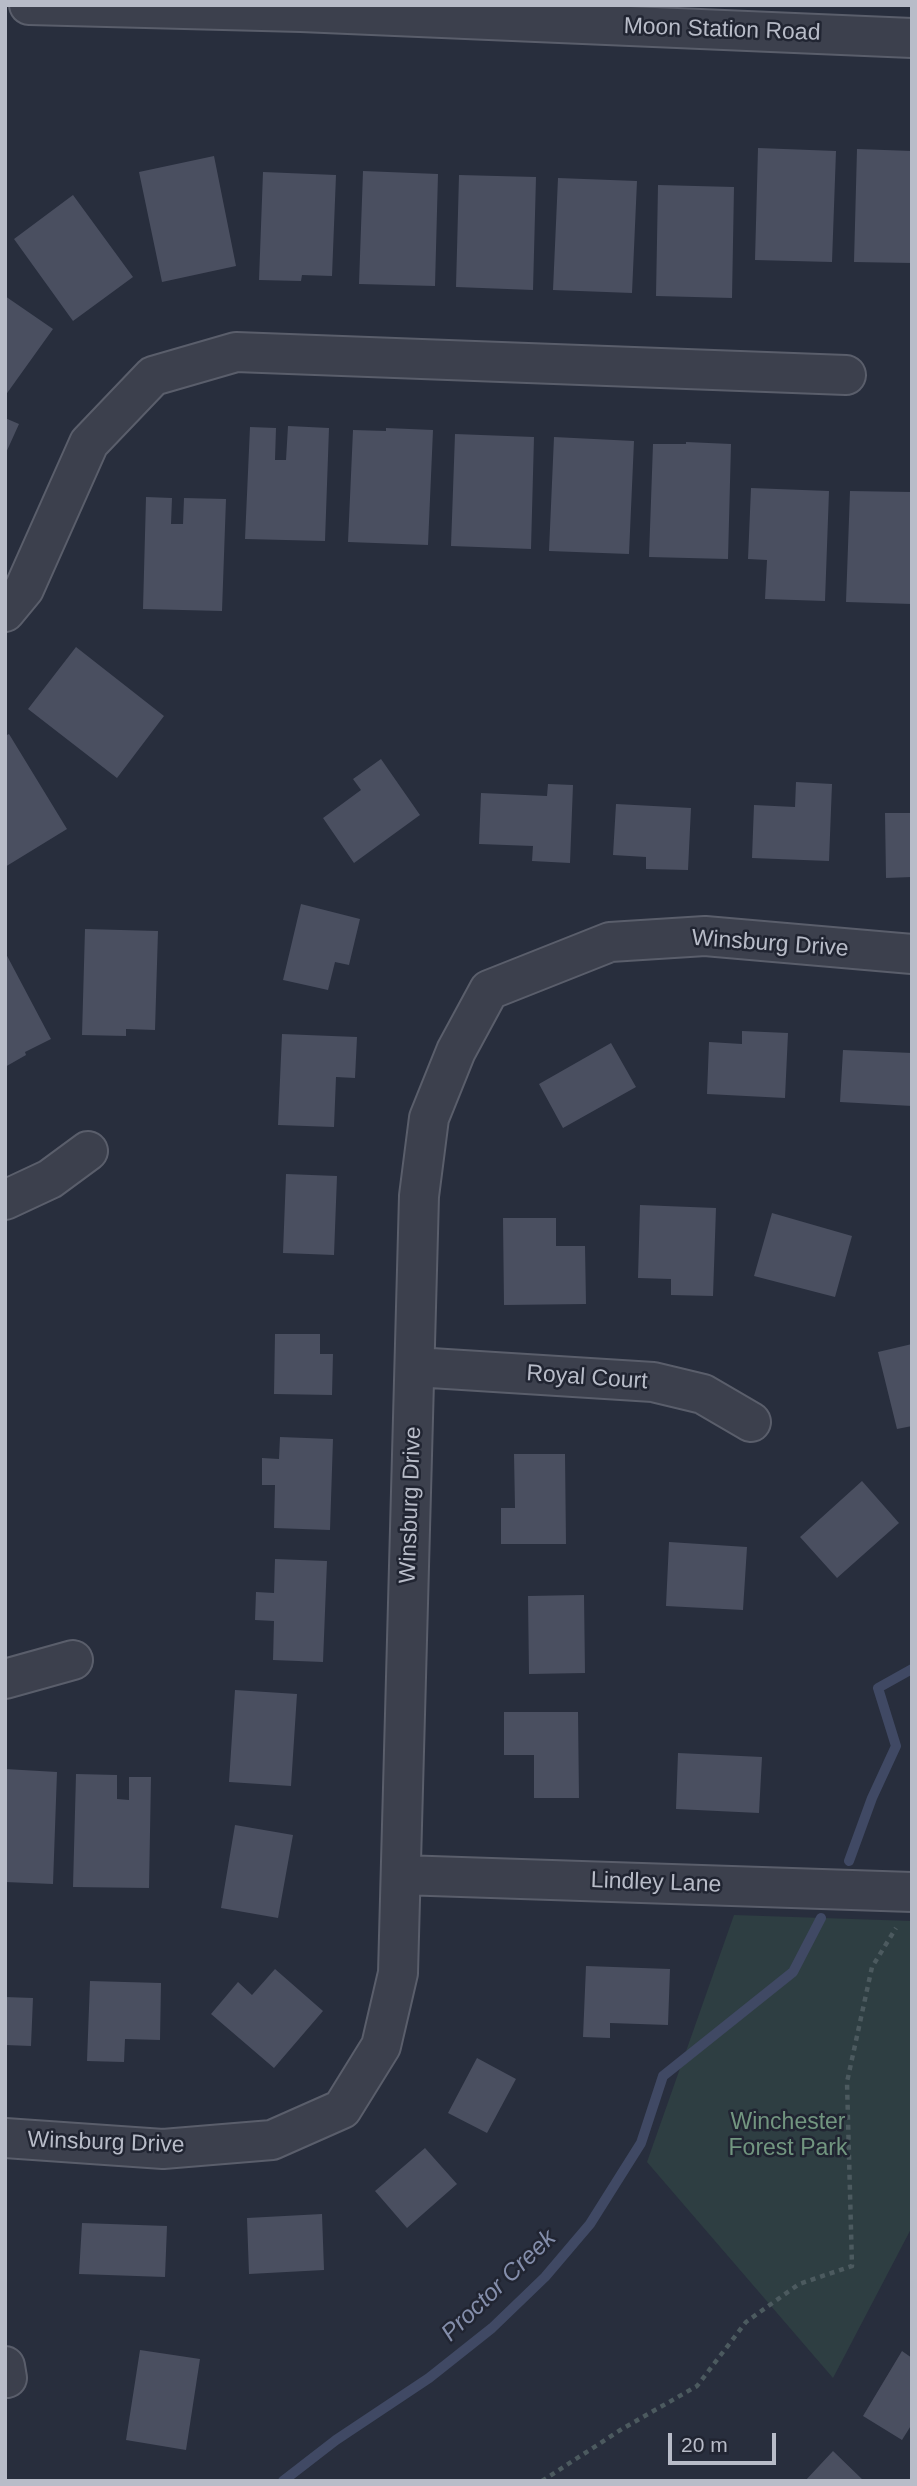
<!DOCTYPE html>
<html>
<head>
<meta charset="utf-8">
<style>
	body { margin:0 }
	#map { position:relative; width:917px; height:2486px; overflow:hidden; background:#282e3d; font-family:Helvetica,sans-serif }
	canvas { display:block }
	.frame { position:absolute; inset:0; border:7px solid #b8bcc8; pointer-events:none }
	.scale { position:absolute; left:668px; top:2433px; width:108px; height:32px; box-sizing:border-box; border:4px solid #b8bcc8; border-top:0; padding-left:9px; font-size:21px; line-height:24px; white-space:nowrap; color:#b8bcc8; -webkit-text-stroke:5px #212532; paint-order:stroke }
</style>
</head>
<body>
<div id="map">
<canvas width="917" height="2486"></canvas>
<div class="frame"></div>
<div class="scale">20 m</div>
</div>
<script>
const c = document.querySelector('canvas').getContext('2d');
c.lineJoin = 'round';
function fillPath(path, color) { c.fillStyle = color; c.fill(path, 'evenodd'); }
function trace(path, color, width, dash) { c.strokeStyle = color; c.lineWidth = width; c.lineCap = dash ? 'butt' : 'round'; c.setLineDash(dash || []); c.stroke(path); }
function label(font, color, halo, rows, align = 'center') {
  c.font = font + ' Helvetica,sans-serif'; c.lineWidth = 5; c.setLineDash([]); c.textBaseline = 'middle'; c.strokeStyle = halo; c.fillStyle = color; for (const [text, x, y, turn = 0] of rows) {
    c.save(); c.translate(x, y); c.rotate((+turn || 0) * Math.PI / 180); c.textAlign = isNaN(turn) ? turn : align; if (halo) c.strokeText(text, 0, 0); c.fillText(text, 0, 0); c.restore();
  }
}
const green = new Path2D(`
	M 734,1915 L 912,1921 L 912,2227 L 833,2378 L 647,2162 Z`);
const stream = new Path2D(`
	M 849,1861 L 872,1798 L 896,1746 L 878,1688 L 912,1669
	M 283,2481 L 336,2440 L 429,2378 L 492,2328 L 545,2277 L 590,2224 L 641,2143 L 663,2076 L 793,1972 L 821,1918`);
const building = new Path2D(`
	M 758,148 L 836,151 L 832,262 L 755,260 Z
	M 857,149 L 912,151 L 912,263 L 854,262 Z
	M 214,156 L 236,266 L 162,282 L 139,172 Z
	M 363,171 L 438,174 L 435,286 L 359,284 Z
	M 263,172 L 336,175 L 332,276 L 302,275 L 301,281 L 259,280 Z
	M 459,175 L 536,177 L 533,290 L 456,287 Z
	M 558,178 L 637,181 L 632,293 L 553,290 Z
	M 658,185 L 734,187 L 732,298 L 656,296 Z
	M 73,195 L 133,277 L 73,321 L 14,239 Z
	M 5,296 L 53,329 L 5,396 Z
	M 5,418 L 19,424 L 5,455 Z
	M 288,426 L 329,428 L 325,541 L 245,539 L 250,427 L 276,428 L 275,460 L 286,460 Z
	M 386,428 L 433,430 L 428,545 L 348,542 L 353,430 L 386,431 Z
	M 455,434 L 534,437 L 531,549 L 451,546 Z
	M 554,437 L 634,441 L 629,554 L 549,551 Z
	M 686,442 L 731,444 L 728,559 L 649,557 L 653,444 L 686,444 Z
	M 751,488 L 829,491 L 825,601 L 765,599 L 767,560 L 748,559 Z
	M 850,491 L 912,492 L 912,604 L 846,602 Z
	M 146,497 L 172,498 L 171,524 L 183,524 L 184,498 L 226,499 L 222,611 L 143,609 Z
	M 76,647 L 164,716 L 117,778 L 28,709 Z
	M 9,734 L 67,829 L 5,867 L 5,736 Z
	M 381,759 L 420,815 L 354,863 L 323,818 L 361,790 L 353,779 Z
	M 796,782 L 832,784 L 829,861 L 752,858 L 754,805 L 795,807 Z
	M 548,784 L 573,785 L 570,863 L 532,861 L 533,846 L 479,844 L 481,793 L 547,796 Z
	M 616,804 L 691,808 L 688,870 L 646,869 L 646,857 L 613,855 Z
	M 885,813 L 912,813 L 912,877 L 886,878 Z
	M 301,904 L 360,919 L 349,965 L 335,962 L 328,990 L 283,980 Z
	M 85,929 L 158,931 L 155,1030 L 126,1029 L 126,1036 L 82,1035 Z
	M 5,952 L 51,1039 L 25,1052 L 26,1055 L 5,1067 Z
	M 742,1031 L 788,1033 L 785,1098 L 707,1094 L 709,1042 L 742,1044 Z
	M 282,1034 L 357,1037 L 355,1078 L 336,1077 L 334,1127 L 278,1125 Z
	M 611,1043 L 636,1087 L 563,1128 L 539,1084 Z
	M 843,1050 L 912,1053 L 912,1106 L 840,1102 Z
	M 286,1174 L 337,1176 L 334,1255 L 283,1253 Z
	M 640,1205 L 716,1208 L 713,1296 L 671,1295 L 671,1279 L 638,1278 Z
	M 772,1213 L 852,1236 L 835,1297 L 754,1276 Z
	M 503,1218 L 556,1218 L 556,1246 L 585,1246 L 586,1304 L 504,1305 Z
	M 275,1334 L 320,1334 L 320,1354 L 333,1354 L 332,1395 L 274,1394 Z
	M 912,1344 L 912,1426 L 897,1429 L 878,1352 Z
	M 280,1437 L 333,1439 L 330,1530 L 274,1528 L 275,1485 L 262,1485 L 262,1458 L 279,1459 Z
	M 514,1454 L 565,1454 L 566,1544 L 501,1544 L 501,1508 L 515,1508 Z
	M 862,1481 L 899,1523 L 837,1578 L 800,1537 Z
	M 669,1542 L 747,1547 L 743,1610 L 666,1606 Z
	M 275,1559 L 327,1561 L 323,1662 L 273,1660 L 274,1621 L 255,1620 L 256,1592 L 274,1593 Z
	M 584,1595 L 585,1673 L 529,1674 L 528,1596 Z
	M 235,1690 L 297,1694 L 291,1786 L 229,1782 Z
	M 504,1712 L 578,1712 L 579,1798 L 534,1798 L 534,1755 L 504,1755 Z
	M 678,1753 L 762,1757 L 759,1813 L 676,1809 Z
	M 5,1769 L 57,1772 L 53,1884 L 5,1882 Z
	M 76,1774 L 117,1775 L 117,1799 L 129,1800 L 129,1777 L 151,1777 L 149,1888 L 73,1887 Z
	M 235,1825 L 293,1835 L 278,1918 L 221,1908 Z
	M 586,1966 L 670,1969 L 668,2025 L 610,2023 L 610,2038 L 583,2037 Z
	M 275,1969 L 323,2011 L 274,2068 L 211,2014 L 238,1982 L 252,1995 Z
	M 90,1981 L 161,1983 L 160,2040 L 125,2039 L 124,2062 L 87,2061 Z
	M 5,1997 L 33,1998 L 31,2046 L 5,2045 Z
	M 477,2058 L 516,2079 L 487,2133 L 448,2113 Z
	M 425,2148 L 457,2184 L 407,2228 L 375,2191 Z
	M 322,2214 L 324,2270 L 249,2274 L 247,2218 Z
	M 82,2223 L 167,2226 L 165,2277 L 79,2274 Z
	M 140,2350 L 200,2359 L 186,2450 L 126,2440 Z
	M 902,2351 L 912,2358 L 912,2424 L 902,2440 L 863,2416 Z
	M 833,2451 L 864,2481 L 805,2481 Z`);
const path = new Path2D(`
	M 542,2481 L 622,2429 L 697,2386 L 746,2322 L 799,2284 L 852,2266 L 847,2082 L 872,1967 L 896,1928`);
const minor = new Path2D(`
	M 29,5 L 301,12 L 912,38
	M 5,612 L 24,589 L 89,443 L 153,376 L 236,352 L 846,375
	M 5,1200 L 50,1179 L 88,1151
	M 415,1367 L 653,1382 L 703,1394 L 751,1422
	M 5,1679 L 73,1660
	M 401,1875 L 912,1892
	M 5,2138 L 163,2149 L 272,2140 L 342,2109 L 381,2046 L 398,1973 L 419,1196 L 429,1118 L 456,1051 L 489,990 L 610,942 L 705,936 L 912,954
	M 5,2366 L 7,2378`);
const streetNames = [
	["Moon Station Road",722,30,2],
	["Winsburg Drive",770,944,4],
	["Royal Court",587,1378,4],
	["Winsburg Drive",411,1505,-88],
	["Lindley Lane",656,1883,2],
	["Winsburg Drive",106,2143,2]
];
const parkNames = [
	["Winchester",788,2123],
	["Forest Park",788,2149]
];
const waterNames = [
	["Proctor Creek",499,2286,-44]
];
fillPath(green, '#2e3e42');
trace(stream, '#404964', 10);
fillPath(building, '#4a4f60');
trace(minor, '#5a5e6b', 42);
trace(path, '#4c5a5f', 4.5, [5, 5]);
trace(minor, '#3c404d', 38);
label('23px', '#b8bcc8', '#212532', streetNames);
label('23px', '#729680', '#212532', parkNames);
label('italic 24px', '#848eab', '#212532', waterNames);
</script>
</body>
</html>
